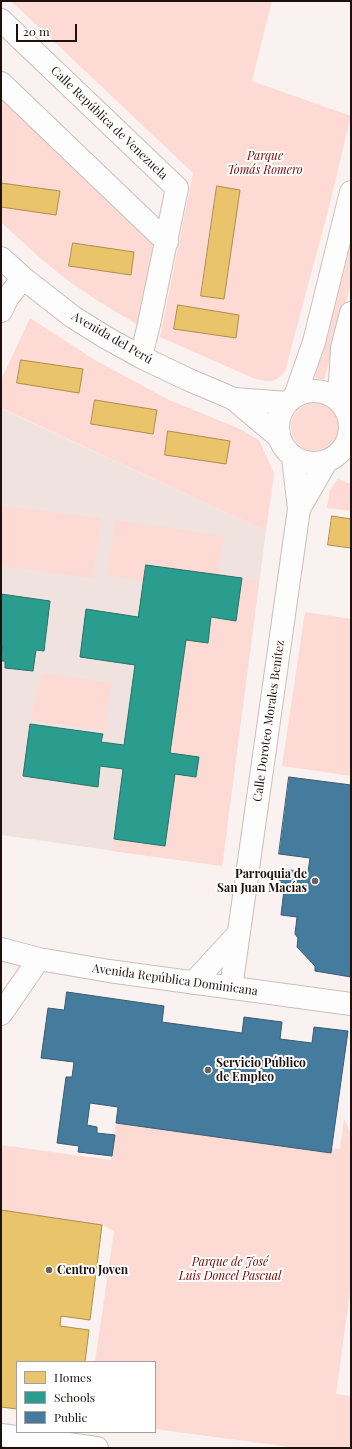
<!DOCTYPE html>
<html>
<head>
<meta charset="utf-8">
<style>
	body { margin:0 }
	#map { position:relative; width:352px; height:1449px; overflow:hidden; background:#faf2f0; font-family:"Playfair Display",serif }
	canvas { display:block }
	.frame { position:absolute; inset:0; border:2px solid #1d100d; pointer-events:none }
	.legend { position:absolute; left:16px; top:1361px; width:140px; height:72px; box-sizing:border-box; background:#fff; border:1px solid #a59f9e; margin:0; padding:5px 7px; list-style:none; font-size:12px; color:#1d100d }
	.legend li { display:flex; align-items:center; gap:8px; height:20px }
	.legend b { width:20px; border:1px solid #a59f9e }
	.scale { position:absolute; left:16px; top:24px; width:61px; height:18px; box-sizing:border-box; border:2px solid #1d100d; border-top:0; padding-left:5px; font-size:12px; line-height:14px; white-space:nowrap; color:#1d100d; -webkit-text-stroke:3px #fff; paint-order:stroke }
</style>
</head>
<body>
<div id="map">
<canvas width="352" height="1449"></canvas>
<div class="frame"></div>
<ul class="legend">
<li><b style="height:11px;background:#e9c46a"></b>Homes</li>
<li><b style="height:11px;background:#2a9d8f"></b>Schools</li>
<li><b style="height:11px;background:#457b9d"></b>Public</li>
</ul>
<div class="scale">20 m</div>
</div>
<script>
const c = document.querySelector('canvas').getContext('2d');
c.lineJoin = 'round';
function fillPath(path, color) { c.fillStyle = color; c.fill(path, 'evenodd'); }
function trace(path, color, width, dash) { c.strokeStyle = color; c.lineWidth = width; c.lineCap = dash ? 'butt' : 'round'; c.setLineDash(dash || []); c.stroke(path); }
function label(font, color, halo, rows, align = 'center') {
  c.font = font + ' "Playfair Display",serif'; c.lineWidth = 4; c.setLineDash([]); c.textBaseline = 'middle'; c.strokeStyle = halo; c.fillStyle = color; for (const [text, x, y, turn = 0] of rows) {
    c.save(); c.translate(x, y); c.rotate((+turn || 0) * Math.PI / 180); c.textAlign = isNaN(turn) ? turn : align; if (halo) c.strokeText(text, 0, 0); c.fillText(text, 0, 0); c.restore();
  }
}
const built = new Path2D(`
	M 2,409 L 266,531 L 222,866 L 1,835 Z`);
const green = new Path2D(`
	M 11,1 L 272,1 L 252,81 L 351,116 L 329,207 L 285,371 C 276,384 267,382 253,378 L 160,337 L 193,173 Z
	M 1,98 L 153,244 L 138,325 C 121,314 103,305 86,293 C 55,273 28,247 1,222 Z
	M 351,235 L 351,284 L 324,380 L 315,378 Z
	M 30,318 L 95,360 L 169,400 L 238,428 L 259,440 L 274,473 L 266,531 L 1,408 L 1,380 Z
	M291 427a24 24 0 1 1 48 0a24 24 0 1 1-48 0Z
	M 338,479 L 351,484 L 351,511 L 327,508 L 330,490 Z
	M 1,506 L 101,518 L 93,578 L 1,566 Z
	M 115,520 L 224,536 L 218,575 L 146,565 L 143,581 L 107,575 Z
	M 242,578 L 259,581 L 222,866 L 112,851 L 114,839 L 165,846 L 175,774 L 196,777 L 199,758 L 170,753 L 186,640 L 208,643 L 211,617 L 236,620 Z
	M 305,612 L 351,619 L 351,776 L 282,766 Z
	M 42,673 L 112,683 L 104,730 L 30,720 Z
	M 344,1119 L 351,1133 L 351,1285 L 336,1394 L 351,1396 L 351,1448 L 297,1448 L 155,1429 L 155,1362 L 95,1362 L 114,1231 L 102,1225 L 1,1210 L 1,1145 L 111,1160 L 116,1123 L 331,1153 L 332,1148 L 340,1149 Z`);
const homes = new Path2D(`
	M 1,183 L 60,191 L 56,215 L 1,207 Z
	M 217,186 L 240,190 L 224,299 L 201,296 Z
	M 73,243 L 134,252 L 131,275 L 69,266 Z
	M 178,305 L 239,315 L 236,338 L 174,329 Z
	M 21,360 L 83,369 L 79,393 L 17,383 Z
	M 95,400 L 157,410 L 153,434 L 91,424 Z
	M 168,431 L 230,441 L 226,464 L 165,455 Z
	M 332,516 L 351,519 L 351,548 L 328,545 Z
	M 1,1210 L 102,1225 L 90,1320 L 61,1316 L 60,1326 L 89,1330 L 85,1362 L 17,1362 L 17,1409 L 1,1407 Z`);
const schools = new Path2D(`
	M 146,565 L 242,578 L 236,621 L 211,617 L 208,643 L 186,640 L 170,753 L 199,757 L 196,777 L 175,774 L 165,846 L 114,839 L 123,769 L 100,766 L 98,787 L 23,776 L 30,724 L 103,734 L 101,742 L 124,745 L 135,665 L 80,657 L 86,609 L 138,617 Z
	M 1,594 L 50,601 L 44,651 L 36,650 L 33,671 L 5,668 L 5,661 L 1,661 L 2,646 L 1,645 Z`);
const public = new Path2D(`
	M 289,777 L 351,785 L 351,977 L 315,971 L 315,966 L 297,947 L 298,938 L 295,934 L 297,917 L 281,915 L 284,890 L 279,889 L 281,869 L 308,872 L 310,858 L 279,854 Z
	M 67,992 L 164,1006 L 162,1022 L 242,1033 L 244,1017 L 282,1022 L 280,1039 L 312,1043 L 314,1027 L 348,1031 L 331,1153 L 116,1123 L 118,1107 L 90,1103 L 87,1125 L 97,1127 L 97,1133 L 115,1135 L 112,1156 L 78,1152 L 79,1146 L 57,1143 L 66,1077 L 72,1077 L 74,1062 L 41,1058 L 48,1008 L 64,1010 Z`);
const minor = new Path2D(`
	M 1,20 L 177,188 L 149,324 L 141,357
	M 1,83 L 167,242
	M 1,258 L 23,278 L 73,317 L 105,337 L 141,357 L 187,379 L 234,399 L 279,437
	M 1,311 L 8,297 L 23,278
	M278 427a36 36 0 1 1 72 0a36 36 0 1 1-72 0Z
	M 295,396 L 314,342 L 351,192
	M 234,399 L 287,403
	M 339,401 L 342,348 L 351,313
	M 299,509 L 326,462
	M 1,949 L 39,959 L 109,971 L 351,1004
	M 193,983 L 239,933
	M 231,988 L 299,509 L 293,457
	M 1,1014 L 39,959
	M 1,1435 L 97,1448`);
const markers = [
	[315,881,4,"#6a5f5c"],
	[208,1070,4,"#6a5f5c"],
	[49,1270,4,"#6a5f5c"]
];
const streetNames = [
	["Calle República de Venezuela",109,123,44],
	["Avenida del Perú",112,338,30],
	["Calle Doroteo Morales Benítez",269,721,-82],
	["Avenida República Dominicana",175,980,8]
];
const parkNames = [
	["Parque",265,156],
	["Tomás Romero",265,170],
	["Parque de José",230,1262],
	["Luis Doncel Pascual",230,1276]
];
const poiNames = [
	["Parroquia de",307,874,"right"],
	["San Juan Macías",307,888,"right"],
	["Servicio Público",216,1063],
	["de Empleo",216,1077],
	["Centro Joven",57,1270]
];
fillPath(built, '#f0e2df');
fillPath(green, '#fddad4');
fillPath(homes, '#e9c46a');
trace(homes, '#ac8e4e', 1);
fillPath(schools, '#2a9d8f');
trace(schools, '#267368', 1);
fillPath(public, '#457b9d');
trace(public, '#395b72', 1);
trace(minor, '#cabfbd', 24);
trace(minor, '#fefdfd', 22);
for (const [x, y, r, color] of markers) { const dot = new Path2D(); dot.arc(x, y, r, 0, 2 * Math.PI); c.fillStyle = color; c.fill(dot); trace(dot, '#fff', 1.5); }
label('12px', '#1d100d', '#fff', streetNames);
label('italic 12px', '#790501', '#fff', parkNames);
label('bold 12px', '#1d100d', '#fff', poiNames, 'left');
</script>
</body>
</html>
